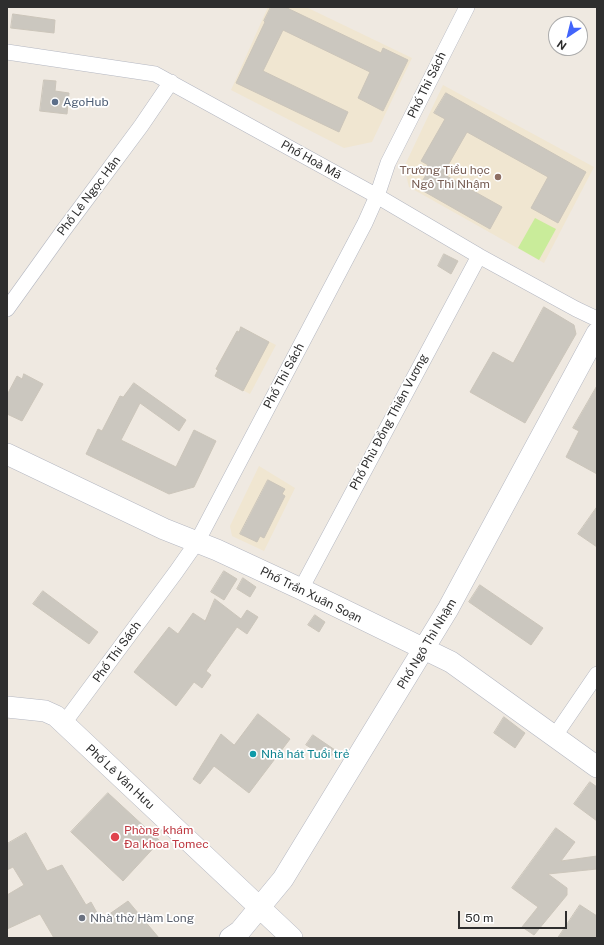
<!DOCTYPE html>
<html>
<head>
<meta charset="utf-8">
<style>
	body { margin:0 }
	#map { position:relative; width:604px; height:945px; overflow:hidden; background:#efe9e1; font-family:"Public Sans",sans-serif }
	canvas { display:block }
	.frame { position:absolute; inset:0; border:8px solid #2e2e2e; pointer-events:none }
	.north { position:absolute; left:548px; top:16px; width:40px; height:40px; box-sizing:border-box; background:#fff; border:1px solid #ababab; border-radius:50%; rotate:215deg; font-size:11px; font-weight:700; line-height:16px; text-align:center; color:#2e2e2e }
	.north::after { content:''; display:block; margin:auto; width:14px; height:18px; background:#4264fb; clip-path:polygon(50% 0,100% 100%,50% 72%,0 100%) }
	.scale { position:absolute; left:458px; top:911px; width:109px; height:18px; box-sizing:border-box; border:2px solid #2e2e2e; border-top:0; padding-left:5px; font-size:12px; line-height:14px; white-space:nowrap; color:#2e2e2e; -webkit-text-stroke:3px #fff; paint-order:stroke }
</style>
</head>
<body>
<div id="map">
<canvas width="604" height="945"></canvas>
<div class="frame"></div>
<div class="north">N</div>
<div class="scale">50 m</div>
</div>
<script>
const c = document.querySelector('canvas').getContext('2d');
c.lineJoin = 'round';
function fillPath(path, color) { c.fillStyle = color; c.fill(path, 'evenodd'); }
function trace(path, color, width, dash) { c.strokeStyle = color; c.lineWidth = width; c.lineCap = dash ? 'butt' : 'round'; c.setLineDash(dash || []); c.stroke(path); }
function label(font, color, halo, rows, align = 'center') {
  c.font = font + ' "Public Sans",sans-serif'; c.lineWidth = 3.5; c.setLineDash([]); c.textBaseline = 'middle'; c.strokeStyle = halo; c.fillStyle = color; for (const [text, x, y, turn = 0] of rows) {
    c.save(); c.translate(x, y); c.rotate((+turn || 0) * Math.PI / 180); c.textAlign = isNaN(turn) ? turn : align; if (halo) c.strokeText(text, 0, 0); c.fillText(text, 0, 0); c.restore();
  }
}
const education = new Path2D(`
	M 268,7 L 306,7 L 412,58 L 372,142 L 344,148 L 231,90 Z
	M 443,85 L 594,167 L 544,263 L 409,187 L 404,167 Z
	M 241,327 L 276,345 L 250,394 L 215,376 L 218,371 L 216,369 L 237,331 L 239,332 Z
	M 259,466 L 295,488 L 264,551 L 232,536 L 230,526 Z`);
const pitch = new Path2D(`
	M 535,218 L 556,229 L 539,260 L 518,248 Z`);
const building = new Path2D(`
	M 271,7 L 285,7 L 381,53 L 383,48 L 408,60 L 383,111 L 358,98 L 370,72 L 283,30 L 263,71 L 348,112 L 339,132 L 236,83 L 265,22 L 264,21 Z
	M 13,14 L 55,20 L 54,33 L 11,28 Z
	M 44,80 L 56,81 L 55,91 L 69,93 L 67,114 L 40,111 Z
	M 446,93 L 586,172 L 558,223 L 531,208 L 548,177 L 467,132 L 443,174 L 502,207 L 490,229 L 418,188 L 426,175 L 423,174 L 428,165 L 421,161 L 445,119 L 434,113 Z
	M 444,254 L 458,261 L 451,274 L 438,266 Z
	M 544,307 L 574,325 L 576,334 L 525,423 L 470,392 L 493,352 L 513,363 Z
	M 241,327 L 269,342 L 243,391 L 215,376 L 218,370 L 216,369 L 237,331 L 239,332 Z
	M 24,374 L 43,384 L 22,421 L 7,414 L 7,395 L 17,376 L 22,379 Z
	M 134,383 L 186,420 L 179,431 L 140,403 L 121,440 L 176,467 L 194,430 L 216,441 L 194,487 L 169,494 L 86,454 L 98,429 L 102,431 L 120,396 L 123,397 Z
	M 597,386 L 597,474 L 566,457 L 579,431 L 573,428 Z
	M 268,480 L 285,489 L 282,494 L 285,496 L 264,538 L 260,536 L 257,542 L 240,534 Z
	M 597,507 L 597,547 L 578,534 Z
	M 224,571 L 237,579 L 224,600 L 211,592 Z
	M 243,578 L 256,587 L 250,597 L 237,589 Z
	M 480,585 L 543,628 L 531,645 L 469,602 Z
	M 43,591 L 98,632 L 89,644 L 33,604 Z
	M 215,599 L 241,619 L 247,610 L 258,617 L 247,634 L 237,627 L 206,671 L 211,675 L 202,688 L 194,682 L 176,706 L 134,672 L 169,627 L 178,634 L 193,613 L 205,621 Z
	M 315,615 L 325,622 L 319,632 L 308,625 Z
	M 258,714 L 290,739 L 249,793 L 214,766 L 200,784 L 193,779 L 221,734 L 234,745 Z
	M 504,717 L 525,733 L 515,748 L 494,733 Z
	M 313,735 L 335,750 L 329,759 L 306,745 Z
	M 590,782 L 597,787 L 597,821 L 574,804 Z
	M 108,793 L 160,841 L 123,881 L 71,832 Z
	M 556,828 L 575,842 L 561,861 L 597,856 L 597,869 L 548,874 L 567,888 L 567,895 L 534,935 L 522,927 L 538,907 L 512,888 Z
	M 26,833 L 47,871 L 62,865 L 86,905 L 91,902 L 101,920 L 128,901 L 159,938 L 54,938 L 40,914 L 7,929 L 7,895 L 24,885 L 13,867 L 7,870 L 7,844 Z
	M 580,905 L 597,916 L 597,938 L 558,938 Z`);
const street = new Path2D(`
	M 7,52 L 155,74 L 377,196 L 479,256 L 576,309 L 597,319
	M 7,309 L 63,231 L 141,126 L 171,82
	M 301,589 L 479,256
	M 64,723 L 176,572 L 197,542 L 365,223 L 377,196 L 388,163 L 467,7
	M 554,737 L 597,674`);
const secondary = new Path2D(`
	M 7,454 L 164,529 L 217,550 L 301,589 L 451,662 L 597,767
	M 7,707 L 45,711 L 56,716 L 292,938
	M 230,938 L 240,931 L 283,879 L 448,609 L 597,333`);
const markers = [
	[55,102,4,"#5c6f8a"],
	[498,177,4,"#8d6e63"],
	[253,754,4,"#0f9aa8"],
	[115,837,5,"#e0444e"],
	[82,918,4,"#6b7280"]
];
const streetNames = [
	["Phố Thi Sách",427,85,-64],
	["Phố Hoà Mã",311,160,29],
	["Phố Lê Ngọc Hân",89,196,-53],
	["Phố Thi Sách",284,376,-62],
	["Phố Phù Đổng Thiên Vương",389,422,-62],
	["Phố Trần Xuân Soạn",311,595,26],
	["Phố Ngô Thì Nhậm",427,644,-59],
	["Phố Thi Sách",117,652,-54],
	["Phố Lê Văn Hưu",120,777,43]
];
const serviceNames = [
	["AgoHub",63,102]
];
const educationNames = [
	["Trường Tiểu học",490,170],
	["Ngô Thì Nhậm",490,184]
];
const cultureNames = [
	["Nhà hát Tuổi trẻ",261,754]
];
const healthNames = [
	["Phòng khám",124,830],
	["Đa khoa Tomec",124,844]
];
const worshipNames = [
	["Nhà thờ Hàm Long",90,918]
];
fillPath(education, '#f0e6d1');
fillPath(pitch, '#c9ec9a');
fillPath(building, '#cbc7bf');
trace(building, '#cbc5ba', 1);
trace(street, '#b4b7c1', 16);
trace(secondary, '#b4b7c1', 22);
trace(street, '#fff', 15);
trace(secondary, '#fff', 21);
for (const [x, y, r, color] of markers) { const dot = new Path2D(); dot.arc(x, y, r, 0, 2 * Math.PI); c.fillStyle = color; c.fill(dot); trace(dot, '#fff', 1.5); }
label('12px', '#2e2e2e', '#fff', streetNames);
label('12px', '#4e5e75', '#fff', serviceNames, 'left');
label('12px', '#785e54', '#fff', educationNames, 'right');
label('12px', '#0d838f', '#fff', cultureNames, 'left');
label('12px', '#be3a42', '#fff', healthNames, 'left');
label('12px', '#5b616d', '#fff', worshipNames, 'left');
</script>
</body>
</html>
